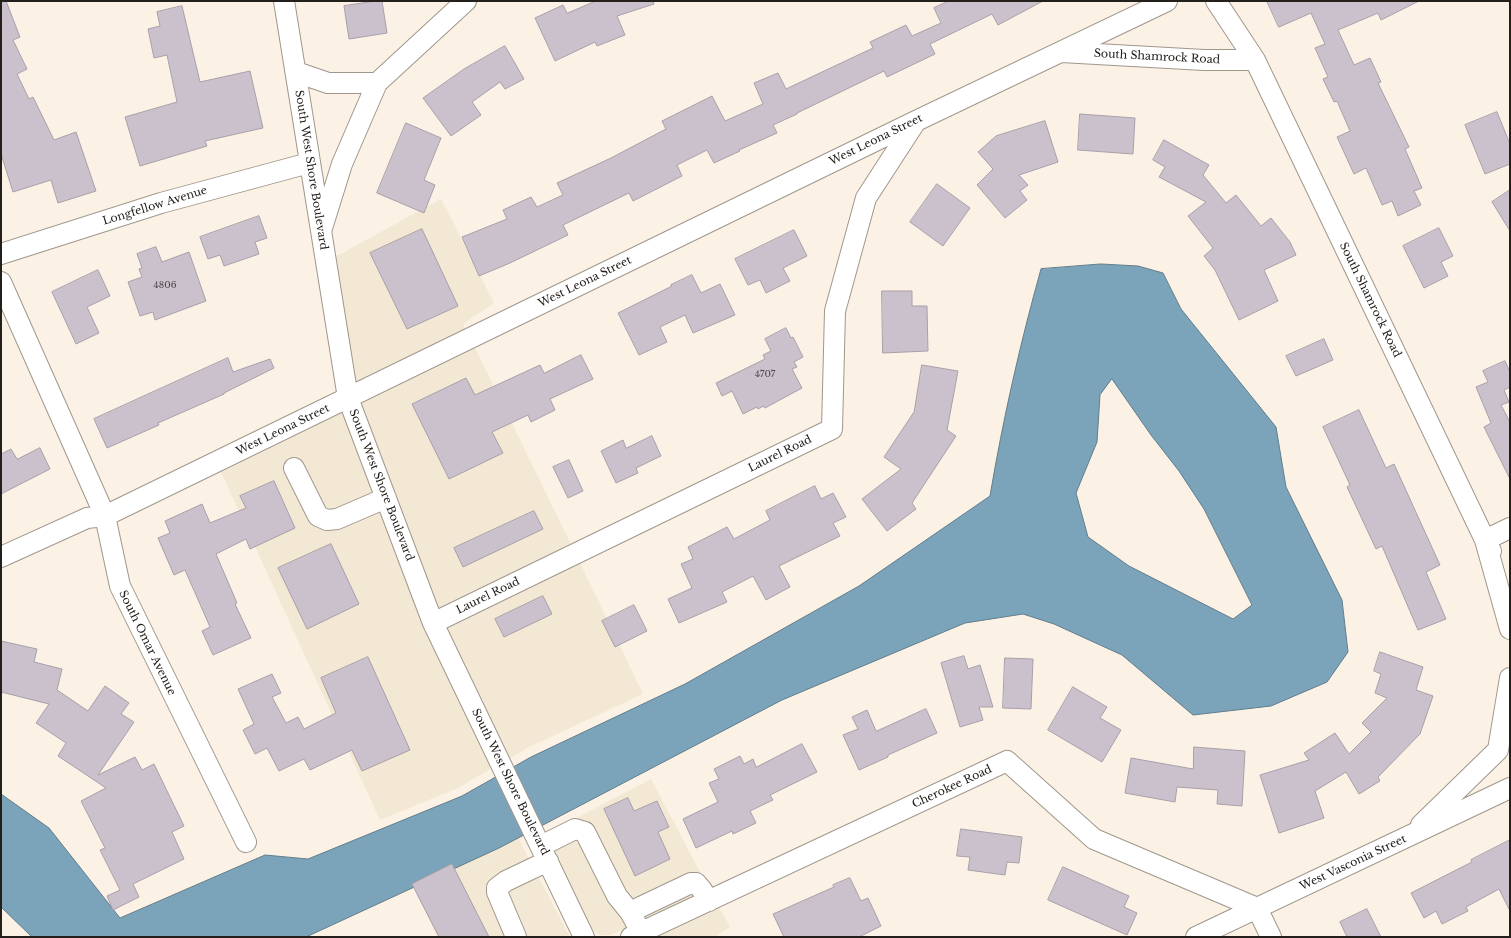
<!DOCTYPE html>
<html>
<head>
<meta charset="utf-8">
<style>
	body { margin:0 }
	#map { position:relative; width:1511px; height:938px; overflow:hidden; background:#fbf2e5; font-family:"Libre Baskerville",serif }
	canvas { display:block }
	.frame { position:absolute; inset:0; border:2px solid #23201c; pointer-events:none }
</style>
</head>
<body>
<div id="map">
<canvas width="1511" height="938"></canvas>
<div class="frame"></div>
</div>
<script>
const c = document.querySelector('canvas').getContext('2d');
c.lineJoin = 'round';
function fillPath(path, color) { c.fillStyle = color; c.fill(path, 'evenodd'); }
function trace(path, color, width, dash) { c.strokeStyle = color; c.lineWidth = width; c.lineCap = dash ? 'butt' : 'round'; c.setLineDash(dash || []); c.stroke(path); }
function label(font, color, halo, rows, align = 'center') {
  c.font = font + ' "Libre Baskerville",serif'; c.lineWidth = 4; c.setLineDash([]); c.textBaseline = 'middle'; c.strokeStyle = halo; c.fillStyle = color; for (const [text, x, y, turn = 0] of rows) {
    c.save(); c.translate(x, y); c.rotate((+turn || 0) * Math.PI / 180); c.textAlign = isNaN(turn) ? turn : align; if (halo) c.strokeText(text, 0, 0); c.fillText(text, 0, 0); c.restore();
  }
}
const commercial = new Path2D(`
	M 441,199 L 494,303 L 463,324 L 465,329 L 356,382 L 335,257 Z
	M 475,348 L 571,544 L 438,609 L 361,404 Z
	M 344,412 L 420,618 L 492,768 L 458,788 L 380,820 L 221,472 Z
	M 580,563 L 643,694 L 527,748 L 509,759 L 446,629 Z
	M 651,779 L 709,889 L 611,935 L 600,935 L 591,928 L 546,834 Z
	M 516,834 L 570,937 L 438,937 L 411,883 Z
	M 719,907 L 730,927 L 715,937 L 656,937 Z`);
const water = new Path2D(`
	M 1101,264 L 1138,266 L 1163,273 L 1181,309 L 1276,427 L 1286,487 L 1342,600 L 1348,652 L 1327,682 L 1271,706 L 1193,715 L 1122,655 L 1054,624 L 1023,614 L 965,623 L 782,700 L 499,848 L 306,937 L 32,937 L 1,907 L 1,794 L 49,828 L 120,918 L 265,855 L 308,859 L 462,796 L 531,757 L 685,684 L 859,586 L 990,496 C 1003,419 1020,344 1041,269 ZM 1112,379 L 1151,435 L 1179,471 L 1204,509 L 1252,605 L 1233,619 L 1129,566 L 1088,537 L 1076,493 L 1097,442 L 1100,395 Z`);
const building = new Path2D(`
	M 1,1 L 6,1 L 20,37 L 13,40 L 27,69 L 17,74 L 29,99 L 33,97 L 54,140 L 76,132 L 96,191 L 58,203 L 51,180 L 13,192 L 1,154 Z
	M 376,1 L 382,1 L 387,33 L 349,39 L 344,6 Z
	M 596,1 L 653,1 L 654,4 L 617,16 L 625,35 L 597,46 L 595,42 L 555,61 L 535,18 L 563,5 L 567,13 Z
	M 949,1 L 1043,1 L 998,25 L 992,14 L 930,44 L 935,54 L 887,77 L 884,71 L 797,113 L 797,114 L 773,125 L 777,133 L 739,150 L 740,151 L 714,163 L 707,150 L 677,165 L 682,176 L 633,201 L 629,193 L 563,225 L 568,235 L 510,263 L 479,276 L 462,237 L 507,219 L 503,210 L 531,197 L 537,207 L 563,195 L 557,183 L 611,158 L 666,129 L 662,121 L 712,96 L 725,121 L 763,104 L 754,83 L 778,73 L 786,89 L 873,48 L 870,42 L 906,25 L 912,36 L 941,23 L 934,8 Z
	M 1267,1 L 1419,1 L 1381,20 L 1378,13 L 1338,30 L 1354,65 L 1370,58 L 1381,82 L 1378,83 L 1409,147 L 1405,149 L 1422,188 L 1414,191 L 1421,205 L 1398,216 L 1392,201 L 1382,205 L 1366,168 L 1354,174 L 1337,137 L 1350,131 L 1337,101 L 1334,102 L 1323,79 L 1328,77 L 1315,48 L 1325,44 L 1311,13 L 1279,27 Z
	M 182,6 L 200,82 L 250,71 L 263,128 L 205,141 L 207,146 L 140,166 L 125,117 L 177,102 L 167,55 L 154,58 L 148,29 L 160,26 L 157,12 Z
	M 505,46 L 524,79 L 505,89 L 500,82 L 472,102 L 481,115 L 451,136 L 423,98 L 464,69 Z
	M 1497,112 L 1510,144 L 1510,164 L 1485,174 L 1465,125 Z
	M 1080,114 L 1135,118 L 1133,154 L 1078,150 Z
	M 1045,121 L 1058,162 L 1019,175 L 1028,185 L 1020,191 L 1027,200 L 1005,218 L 977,185 L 993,169 L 978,152 L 996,136 Z
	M 406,123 L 441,138 L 424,180 L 435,185 L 424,213 L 377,193 Z
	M 1164,140 L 1209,165 L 1203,175 L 1226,203 L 1236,195 L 1261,226 L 1271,218 L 1290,242 L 1296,255 L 1264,270 L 1278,301 L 1239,320 L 1215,270 L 1204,256 L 1213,248 L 1188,216 L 1206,202 L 1159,177 L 1165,167 L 1153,160 Z
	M 937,184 L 970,208 L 943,246 L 910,222 Z
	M 1510,190 L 1510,231 L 1492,202 Z
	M 259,216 L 267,238 L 255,242 L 259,254 L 224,266 L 220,255 L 208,259 L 200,237 Z
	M 1439,228 L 1453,256 L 1441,262 L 1448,276 L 1424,288 L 1403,246 Z
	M 422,229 L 458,306 L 407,329 L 370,253 Z
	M 794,230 L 807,256 L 783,268 L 790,281 L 766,293 L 760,280 L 748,285 L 735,259 Z
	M 156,247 L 162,262 L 189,252 L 206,301 L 155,320 L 153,312 L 140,316 L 128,282 L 142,277 L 139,269 L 142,268 L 137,254 Z
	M 98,270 L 110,296 L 87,307 L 99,333 L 76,344 L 52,292 Z
	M 692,275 L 701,293 L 720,284 L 735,315 L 693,333 L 685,315 L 660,327 L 667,342 L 639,355 L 618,313 L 672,286 L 671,285 Z
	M 882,291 L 912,291 L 912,306 L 927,306 L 928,351 L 883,353 Z
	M 786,328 L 791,338 L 793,337 L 803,357 L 794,362 L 797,367 L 792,369 L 802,388 L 765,408 L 764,406 L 758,409 L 757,407 L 743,414 L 732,391 L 722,396 L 716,383 L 765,359 L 763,355 L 771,351 L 765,339 Z
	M 1324,339 L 1333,360 L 1296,376 L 1286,356 Z
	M 581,355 L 593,379 L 550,399 L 555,410 L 531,422 L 528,415 L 492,432 L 503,453 L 449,479 L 412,404 L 466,378 L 475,395 L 540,365 L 544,373 Z
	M 228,358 L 233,372 L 270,359 L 274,368 L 224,393 L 224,394 L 158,423 L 159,425 L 107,448 L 94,419 Z
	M 1505,361 L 1510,372 L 1510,387 L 1504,390 L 1509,402 L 1501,405 L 1510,422 L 1510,479 L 1484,427 L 1491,423 L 1476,387 L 1488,382 L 1483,371 Z
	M 922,365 L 958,371 L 947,430 L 956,436 L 912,503 L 916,509 L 887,531 L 862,499 L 901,469 L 884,457 L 914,412 Z
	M 1359,410 L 1386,468 L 1394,464 L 1440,565 L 1426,572 L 1446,619 L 1418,630 L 1382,546 L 1376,549 L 1347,487 L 1350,485 L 1323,427 Z
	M 652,436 L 661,456 L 636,468 L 638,473 L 616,483 L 601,451 L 623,440 L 626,448 Z
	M 40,448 L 50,469 L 1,494 L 1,454 L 11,449 L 17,459 Z
	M 569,460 L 583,491 L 568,498 L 553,467 Z
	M 274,481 L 295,528 L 250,549 L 246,539 L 216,554 L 237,603 L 235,604 L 251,638 L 213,655 L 202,631 L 210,627 L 185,570 L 174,575 L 158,538 L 170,533 L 165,521 L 202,504 L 210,523 L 246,508 L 240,496 Z
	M 815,486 L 821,499 L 833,493 L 846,517 L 833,523 L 840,536 L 779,566 L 790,587 L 766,600 L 753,576 L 722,592 L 727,602 L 679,623 L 668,599 L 692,588 L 681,564 L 693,559 L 688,547 L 727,527 L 734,539 L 770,520 L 766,511 Z
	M 534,511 L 543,529 L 463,567 L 454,548 Z
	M 331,544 L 359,604 L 307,629 L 278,568 Z
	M 543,596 L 552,614 L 504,637 L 495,619 Z
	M 634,605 L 647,631 L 615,647 L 602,621 Z
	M 1,641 L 37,649 L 34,662 L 62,669 L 57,690 L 88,711 L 105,686 L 129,703 L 121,714 L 134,722 L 98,775 L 135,757 L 142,770 L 154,764 L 184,826 L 172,832 L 184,859 L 133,884 L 139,897 L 113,910 L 107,896 L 120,890 L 100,850 L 105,848 L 81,801 L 106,788 L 58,756 L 66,743 L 36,723 L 49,704 L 1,692 Z
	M 1380,652 L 1423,667 L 1416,690 L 1433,696 L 1420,734 L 1378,777 L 1380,781 L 1359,794 L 1346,772 L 1315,791 L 1324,818 L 1279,833 L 1260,775 L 1309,760 L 1304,753 L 1335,733 L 1349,754 L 1371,732 L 1362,723 L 1387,698 L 1375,693 L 1381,674 L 1374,671 Z
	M 964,656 L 968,669 L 980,665 L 993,707 L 979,707 L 983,720 L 960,727 L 941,663 Z
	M 368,657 L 410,750 L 362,771 L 352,750 L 310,770 L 304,759 L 279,771 L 267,748 L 255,754 L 243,730 L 254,724 L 238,689 L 272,674 L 281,693 L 272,697 L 286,723 L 298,717 L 304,729 L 336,713 L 321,678 Z
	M 1005,658 L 1033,659 L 1031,709 L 1003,708 Z
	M 1073,687 L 1107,707 L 1100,718 L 1121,730 L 1102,762 L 1048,730 Z
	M 926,709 L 937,733 L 888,755 L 888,757 L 859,770 L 843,735 L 858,729 L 852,717 L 867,710 L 876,731 Z
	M 802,744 L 817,772 L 770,795 L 773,800 L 750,811 L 756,823 L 733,834 L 732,831 L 696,848 L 683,819 L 718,802 L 709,783 L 719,779 L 714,769 L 740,756 L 744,764 L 753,759 L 756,767 Z
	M 1194,747 L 1245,751 L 1242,806 L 1217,804 L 1218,790 L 1177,787 L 1175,802 L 1125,793 L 1131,758 L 1193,769 Z
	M 628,798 L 634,811 L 657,801 L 669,827 L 658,832 L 670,859 L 635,876 L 604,809 Z
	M 961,829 L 1022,837 L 1019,863 L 1007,862 L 1005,875 L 968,870 L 970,857 L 957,856 Z
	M 1510,840 L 1510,911 L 1499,889 L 1466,907 L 1468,911 L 1442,924 L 1436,911 L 1424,918 L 1411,893 L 1472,862 L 1471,860 Z
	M 452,864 L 489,937 L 439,937 L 412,884 Z
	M 1063,867 L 1129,896 L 1124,907 L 1137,913 L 1127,935 L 1048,900 Z
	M 850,878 L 861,901 L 868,898 L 881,926 L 859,937 L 784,937 L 773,914 L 834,887 L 833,885 Z
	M 1367,909 L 1381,937 L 1347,937 L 1340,922 Z`);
const minor = new Path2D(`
	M 284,1 L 348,398 L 433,623 L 584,937
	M 1216,1 L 1255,60
	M 1061,52 L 1204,60 L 1255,60 L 1485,540 L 1510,629
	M 296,72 L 328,83 L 377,83
	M 322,228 L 342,164 L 377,83 L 466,1
	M 1,254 L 161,203 L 309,163
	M 1,282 L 105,516 L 120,586 L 246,842
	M 294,468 L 318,516 L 327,520 L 337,519 L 386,498
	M 1491,551 L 1485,540 L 1510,528
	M 1,557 L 87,518 L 105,516 L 916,121 L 1167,1
	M 433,623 L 832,429 L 835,311 L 866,198 L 916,121
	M 1421,825 L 1498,750 L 1510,678
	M 541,846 L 575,829 L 585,832 L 617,896 L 630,912 L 641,932
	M 630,912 L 691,883 L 696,883 L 702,890 L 709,901
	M 516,937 L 497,892 L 497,888 L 506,881 L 548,861
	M 631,937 L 1007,761 L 1094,839 L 1257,908 L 1271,937
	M 1196,937 L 1510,788`);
const numberNames = [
	["4806",165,285],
	["4707",765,374]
];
const streetNames = [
	["South Shamrock Road",1157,57,3],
	["West Leona Street",876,140,-26],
	["South West Shore Boulevard",311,170,81],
	["Longfellow Avenue",155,206,-17],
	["West Leona Street",585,282,-26],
	["South Shamrock Road",1370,300,64],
	["West Leona Street",283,430,-26],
	["Laurel Road",780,454,-26],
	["South West Shore Boulevard",381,485,69],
	["Laurel Road",488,596,-26],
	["South Omar Avenue",147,643,64],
	["South West Shore Boulevard",510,782,64],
	["Cherokee Road",952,787,-25],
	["West Vasconia Street",1353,863,-25]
];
fillPath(commercial, '#f3e8d3');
fillPath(water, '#7ba4ba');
trace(water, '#617c8b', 1);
fillPath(building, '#cac1cc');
trace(building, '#a89faa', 1);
trace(minor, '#a0978c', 22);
trace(minor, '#fff', 20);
label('9px', '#4d4848', null, numberNames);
label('11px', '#23201c', '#fff', streetNames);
</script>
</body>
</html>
